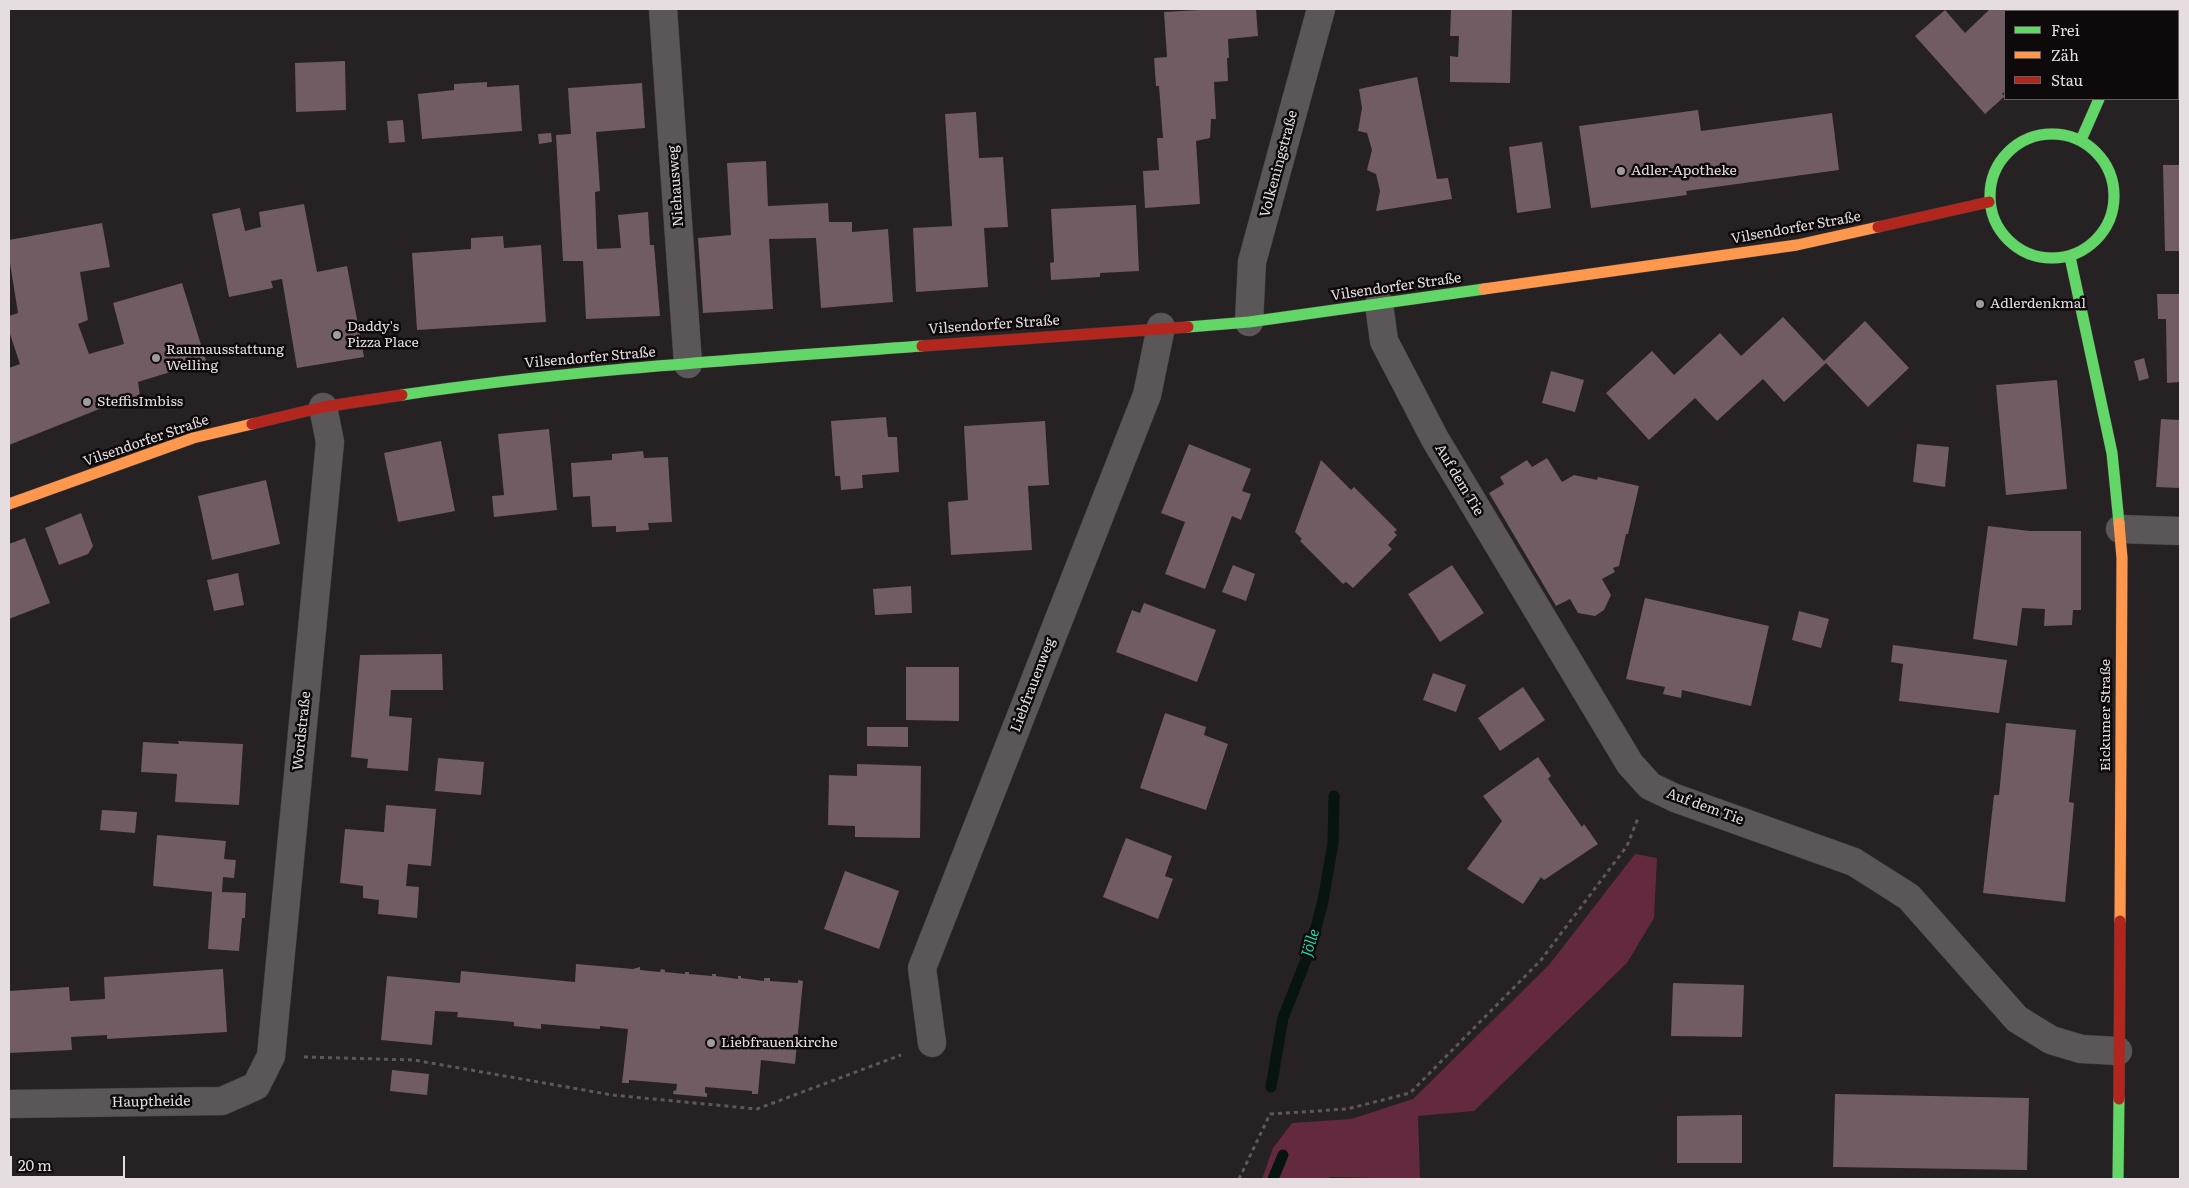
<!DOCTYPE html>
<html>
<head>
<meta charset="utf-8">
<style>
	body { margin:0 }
	#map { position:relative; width:2189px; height:1188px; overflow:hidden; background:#262122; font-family:Literata,serif }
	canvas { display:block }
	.frame { position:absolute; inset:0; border:10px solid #e5dddf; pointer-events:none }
	.legend { position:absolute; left:2004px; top:10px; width:175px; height:90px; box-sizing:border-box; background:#0e090b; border:1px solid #645e60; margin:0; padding:6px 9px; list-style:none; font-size:15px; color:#e5dddf }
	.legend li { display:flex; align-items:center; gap:10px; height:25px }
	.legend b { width:25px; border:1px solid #645e60 }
	.scale { position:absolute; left:10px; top:1156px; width:115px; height:22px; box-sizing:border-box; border:2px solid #e5dddf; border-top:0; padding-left:6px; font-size:15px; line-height:18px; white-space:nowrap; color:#e5dddf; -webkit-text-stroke:4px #0e090b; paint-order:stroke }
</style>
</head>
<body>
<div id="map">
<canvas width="2189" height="1188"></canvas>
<div class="frame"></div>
<ul class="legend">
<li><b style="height:6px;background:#63d668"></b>Frei</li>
<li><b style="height:6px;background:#ff974d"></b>Zäh</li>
<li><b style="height:6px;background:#b3261e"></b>Stau</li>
</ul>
<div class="scale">20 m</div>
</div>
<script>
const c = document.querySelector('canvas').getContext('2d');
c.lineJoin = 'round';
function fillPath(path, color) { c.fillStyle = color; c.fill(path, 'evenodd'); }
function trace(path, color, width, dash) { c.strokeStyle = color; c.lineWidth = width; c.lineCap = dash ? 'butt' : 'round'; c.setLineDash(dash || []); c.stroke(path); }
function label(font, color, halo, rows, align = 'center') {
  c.font = font + ' Literata,serif'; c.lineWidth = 5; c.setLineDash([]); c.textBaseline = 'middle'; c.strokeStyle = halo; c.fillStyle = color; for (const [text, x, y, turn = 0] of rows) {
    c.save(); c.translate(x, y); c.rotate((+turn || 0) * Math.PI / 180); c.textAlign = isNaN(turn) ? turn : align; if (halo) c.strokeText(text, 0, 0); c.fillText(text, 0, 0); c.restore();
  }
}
const green = new Path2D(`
	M 1635,854 L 1657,858 L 1654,918 L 1627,963 L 1474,1111 L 1418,1116 L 1420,1179 L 1330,1177 L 1329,1179 L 1262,1179 L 1273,1148 L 1292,1123 L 1351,1119 L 1413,1099 L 1549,965 Z`);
const stream = new Path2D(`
	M 1271,1087 L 1283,1018 L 1311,947 L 1323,901 L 1333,843 L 1334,796
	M 1273,1179 L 1283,1155`);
const building = new Path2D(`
	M 1217,9 L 1256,9 L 1258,36 L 1228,39 L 1229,58 L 1227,58 L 1228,81 L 1214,82 L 1216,119 L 1211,119 L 1210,138 L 1196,141 L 1200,204 L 1145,208 L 1143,171 L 1159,170 L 1157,138 L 1163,138 L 1159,86 L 1156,86 L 1154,58 L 1167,57 L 1164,12 Z
	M 1459,9 L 1512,9 L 1510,83 L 1450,82 L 1450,56 L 1458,57 L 1459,36 L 1450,36 L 1451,10 Z
	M 1990,9 L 2014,9 L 2017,11 L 2005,11 L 2005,91 L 2002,94 L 2005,96 L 1985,114 L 1915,36 L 1945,10 L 1965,33 Z
	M 2068,9 L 2093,9 L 2091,11 L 2071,11 Z
	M 345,61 L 346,110 L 296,112 L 295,63 Z
	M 1417,77 L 1437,179 L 1448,178 L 1452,199 L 1376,211 L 1380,191 L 1376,174 L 1367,170 L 1372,150 L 1367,133 L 1358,131 L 1362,108 L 1359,89 Z
	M 487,82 L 487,87 L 519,85 L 522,131 L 422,139 L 418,94 L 454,90 L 454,84 Z
	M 642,83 L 645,128 L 596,132 L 600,191 L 595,192 L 597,249 L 621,248 L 618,215 L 648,212 L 650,245 L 654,245 L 660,316 L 586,319 L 583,261 L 563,261 L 556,135 L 571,134 L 568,88 Z
	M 1698,110 L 1701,131 L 1832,113 L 1839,170 L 1686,191 L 1687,195 L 1591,208 L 1579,126 Z
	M 976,112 L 979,158 L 1003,157 L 1008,227 L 984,228 L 988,287 L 916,292 L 913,228 L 952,226 L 945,114 Z
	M 403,120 L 405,142 L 389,143 L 387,121 Z
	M 551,133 L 552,142 L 539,144 L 538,134 Z
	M 1542,142 L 1551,208 L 1517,213 L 1509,147 Z
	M 766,161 L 768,206 L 828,203 L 829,222 L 852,222 L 852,232 L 888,229 L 893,302 L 821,308 L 816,238 L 769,239 L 773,309 L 703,313 L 698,238 L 731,235 L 727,163 Z
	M 2163,165 L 2180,165 L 2180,251 L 2165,251 Z
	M 304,204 L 317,272 L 347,266 L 364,357 L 297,368 L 282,279 L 271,281 L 273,288 L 229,297 L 212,214 L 240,208 L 245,231 L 261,227 L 259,212 Z
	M 1136,205 L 1139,271 L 1100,273 L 1100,277 L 1051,280 L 1050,263 L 1054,262 L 1051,209 Z
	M 102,223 L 110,267 L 80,272 L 88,320 L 78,324 L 89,354 L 124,344 L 113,303 L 182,283 L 206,361 L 138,382 L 140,396 L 107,406 L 9,445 L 9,368 L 20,364 L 9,331 L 9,316 L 18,313 L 9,257 L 9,240 Z
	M 503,236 L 504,248 L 541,245 L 546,322 L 417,330 L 412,253 L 471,249 L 471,238 Z
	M 2157,294 L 2180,294 L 2180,382 L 2167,383 L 2166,319 L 2158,319 Z
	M 1783,317 L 1824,361 L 1865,321 L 1909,368 L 1868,407 L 1826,363 L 1784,402 L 1763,379 L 1717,421 L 1695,398 L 1649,440 L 1606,393 L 1652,351 L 1674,375 L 1720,333 L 1741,356 Z
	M 2144,358 L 2149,378 L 2139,381 L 2134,361 Z
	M 1551,371 L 1584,380 L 1575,412 L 1542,403 Z
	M 2057,380 L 2067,489 L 2006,495 L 1996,385 Z
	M 886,417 L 888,437 L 897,437 L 899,472 L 862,475 L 863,488 L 841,490 L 840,476 L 835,476 L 831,421 Z
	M 2161,419 L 2180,420 L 2180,488 L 2156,487 Z
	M 1045,421 L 1049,485 L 1028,486 L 1032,550 L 951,555 L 948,502 L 968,500 L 964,426 Z
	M 549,429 L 557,510 L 494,517 L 492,496 L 504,495 L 498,434 Z
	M 441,441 L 455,511 L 398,522 L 384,453 Z
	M 1189,444 L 1251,469 L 1242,491 L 1251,494 L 1241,520 L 1232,516 L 1205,589 L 1165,574 L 1185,522 L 1161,513 Z
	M 1917,444 L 1949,447 L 1945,487 L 1913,482 Z
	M 643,451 L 644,458 L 668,457 L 672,522 L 648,523 L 649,530 L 616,532 L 616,526 L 592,527 L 590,496 L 573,497 L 571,463 L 612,460 L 612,454 Z
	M 1547,458 L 1562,482 L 1574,475 L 1597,480 L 1598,477 L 1639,486 L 1628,534 L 1626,534 L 1619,566 L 1613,568 L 1615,572 L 1602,579 L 1611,595 L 1604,610 L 1595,616 L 1578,613 L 1570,599 L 1556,606 L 1489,493 L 1504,484 L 1500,477 L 1527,460 L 1532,467 Z
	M 1321,460 L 1351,490 L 1354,487 L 1397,530 L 1394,532 L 1397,535 L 1388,545 L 1392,549 L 1353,588 L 1346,582 L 1343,584 L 1300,541 L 1302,539 L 1295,532 Z
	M 266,480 L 280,544 L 212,560 L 198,496 Z
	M 81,513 L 93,546 L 88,554 L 59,565 L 45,528 Z
	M 1988,526 L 2030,531 L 2081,531 L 2081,610 L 2073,610 L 2072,625 L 2044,626 L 2045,609 L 2022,608 L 2017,646 L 1973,639 Z
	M 25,538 L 50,603 L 9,619 L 9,544 Z
	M 1233,565 L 1255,574 L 1246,601 L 1222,592 Z
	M 1452,565 L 1484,613 L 1440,642 L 1408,594 Z
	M 238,573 L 244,605 L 214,611 L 207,580 Z
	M 911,586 L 912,613 L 875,615 L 873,589 Z
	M 1645,598 L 1769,626 L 1751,706 L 1682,690 L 1681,698 L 1663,694 L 1665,687 L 1626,679 Z
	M 1144,603 L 1216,630 L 1197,682 L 1116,652 L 1132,610 L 1140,613 Z
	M 1799,611 L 1829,619 L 1821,648 L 1792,640 Z
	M 1893,645 L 2007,660 L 1999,713 L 1899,701 L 1903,664 L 1891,662 Z
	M 442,654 L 443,690 L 391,690 L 389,716 L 412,718 L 408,771 L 367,768 L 368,759 L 351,757 L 360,655 Z
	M 906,667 L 959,667 L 959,721 L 906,720 Z
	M 1433,673 L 1466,685 L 1456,712 L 1423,700 Z
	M 1523,687 L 1545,720 L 1500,751 L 1478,718 Z
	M 1165,713 L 1206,727 L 1204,735 L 1228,744 L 1206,810 L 1140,788 Z
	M 2006,723 L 2076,730 L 2069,802 L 2074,803 L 2065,902 L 1983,893 L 1994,795 L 1999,795 Z
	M 867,727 L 908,727 L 908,747 L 867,746 Z
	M 178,741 L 243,744 L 239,805 L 175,802 L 177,774 L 141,772 L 143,742 L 179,744 Z
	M 1538,757 L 1551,776 L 1548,779 L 1582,827 L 1584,824 L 1598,844 L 1544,880 L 1541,877 L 1523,904 L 1467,869 L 1502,821 L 1483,796 Z
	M 438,758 L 484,762 L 481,795 L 435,791 Z
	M 857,764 L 921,766 L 920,838 L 855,837 L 855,826 L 828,825 L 829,775 L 857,776 Z
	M 386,805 L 436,809 L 431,866 L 408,864 L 406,886 L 419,887 L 417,918 L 378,914 L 379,900 L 363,898 L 363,886 L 340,883 L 345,829 L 384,832 Z
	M 102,810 L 137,812 L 135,833 L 100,830 Z
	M 157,835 L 226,841 L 224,859 L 236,860 L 234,878 L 223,877 L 222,892 L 246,893 L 245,918 L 242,918 L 239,951 L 208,949 L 212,892 L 153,886 Z
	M 1126,838 L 1172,856 L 1165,876 L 1173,879 L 1158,919 L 1103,897 Z
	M 845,871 L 899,891 L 879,949 L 824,929 Z
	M 576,964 L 633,969 L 640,967 L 640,970 L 660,972 L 661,969 L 665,970 L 665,972 L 685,974 L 685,972 L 689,972 L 689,974 L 712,976 L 712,974 L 716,974 L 716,976 L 738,979 L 738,976 L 741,976 L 741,978 L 764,981 L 764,978 L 770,978 L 770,981 L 798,983 L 798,980 L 803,981 L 795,1064 L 761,1060 L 758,1094 L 752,1094 L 752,1091 L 705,1087 L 705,1093 L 707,1093 L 707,1097 L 673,1094 L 674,1090 L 676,1091 L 677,1084 L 629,1080 L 629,1083 L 622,1083 L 628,1029 L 600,1026 L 600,1029 L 541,1024 L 541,1029 L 514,1026 L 514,1022 L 457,1017 L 458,1012 L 435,1011 L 432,1045 L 381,1040 L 387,976 L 460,983 L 461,971 L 575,982 Z
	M 223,969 L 227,1032 L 107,1039 L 107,1035 L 71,1037 L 72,1050 L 9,1053 L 9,991 L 69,987 L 70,1001 L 105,999 L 104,977 Z
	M 1673,983 L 1744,985 L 1742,1037 L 1671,1036 Z
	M 392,1070 L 429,1074 L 427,1095 L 390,1091 Z
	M 1835,1094 L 2029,1098 L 2027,1170 L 1833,1167 Z
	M 1742,1115 L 1742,1163 L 1677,1163 L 1677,1116 Z`);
const path = new Path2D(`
	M 304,1057 L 414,1060 L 612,1095 L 757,1109 L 901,1055
	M 1239,1179 L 1270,1114 L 1347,1109 L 1410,1093 L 1541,960 L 1627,846 L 1638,818`);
const street = new Path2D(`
	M 663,9 L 688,364
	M 1379,304 L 1384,341 L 1435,439 L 1630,764 L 1650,786 L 1675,798 L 1854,862 L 1909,897 L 2017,1019 L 2051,1040 L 2081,1049 L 2118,1051
	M 1249,322 L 1252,262 L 1321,9
	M 2120,529 L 2180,531
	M 932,1043 L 922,968 L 1147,395 L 1161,327
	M 9,1104 L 222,1101 L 256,1086 L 271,1056 L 330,442 L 323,407`);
const fast = new Path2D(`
	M1990 196a62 62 0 1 1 124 0a62 62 0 1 1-124 0Z
	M 2081,140 L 2099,99
	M 2070,257 L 2112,453 L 2119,523
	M 1188,327 L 1249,322 L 1484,289
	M 402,395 C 574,369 749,359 922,346
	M 2118,1179 L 2119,1099`);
const slow = new Path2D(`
	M 2148,11 L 2150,9
	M 1484,289 L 1797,245 L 1878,227
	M 9,504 L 193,438 L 252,424
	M 2119,523 L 2122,558 L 2120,921`);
const jam = new Path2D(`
	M 1878,227 L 1989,202
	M 922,346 L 1188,327
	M 252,424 L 323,407 L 402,395
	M 2119,1099 L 2120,921`);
const markers = [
	[1621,171,5,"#a29b9d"],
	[1980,304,5,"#a29b9d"],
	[337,335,5,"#a29b9d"],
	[156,358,5,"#a29b9d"],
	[87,402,5,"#a29b9d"],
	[711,1043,5,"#a29b9d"]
];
const streetNames = [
	["Volkeningstraße",1279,164,-75],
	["Niehausweg",676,186,-94],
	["Vilsendorfer Straße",1796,228,-10],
	["Vilsendorfer Straße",1396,287,-8],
	["Vilsendorfer Straße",994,325,-4],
	["Vilsendorfer Straße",590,358,-5],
	["Vilsendorfer Straße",146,441,-19],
	["Auf dem Tie",1459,480,59],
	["Liebfrauenweg",1033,685,-69],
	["Eickumer Straße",2106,715,-90],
	["Wordstraße",302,731,-84],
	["Auf dem Tie",1705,807,20],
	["Hauptheide",151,1102,-1]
];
const poiNames = [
	["Adler-Apotheke",1631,171],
	["Adlerdenkmal",1990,304],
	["Daddy's",347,327],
	["Pizza Place",347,343],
	["Raumausstattung",166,350],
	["Welling",166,366],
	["SteffisImbiss",97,402],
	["Liebfrauenkirche",721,1043]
];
const waterNames = [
	["Jölle",1311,943,-72]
];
fillPath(green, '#63293f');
trace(stream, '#07140f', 11);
fillPath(building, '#705c62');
trace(street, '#423d3e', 29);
trace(fast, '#423d3e', 12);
trace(slow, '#423d3e', 12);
trace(jam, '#423d3e', 12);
trace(path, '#5d595a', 3, [4, 4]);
trace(street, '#5b5758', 28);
trace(fast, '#63d668', 11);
trace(slow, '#ff974d', 11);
trace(jam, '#b3261e', 11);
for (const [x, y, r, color] of markers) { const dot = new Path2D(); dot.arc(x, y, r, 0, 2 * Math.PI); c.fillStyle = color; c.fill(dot); trace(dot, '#0e090b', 2); }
label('14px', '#e5dddf', '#0e090b', streetNames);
label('14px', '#e5dddf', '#0e090b', poiNames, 'left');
label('italic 15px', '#17ddad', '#0e090b', waterNames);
</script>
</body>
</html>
